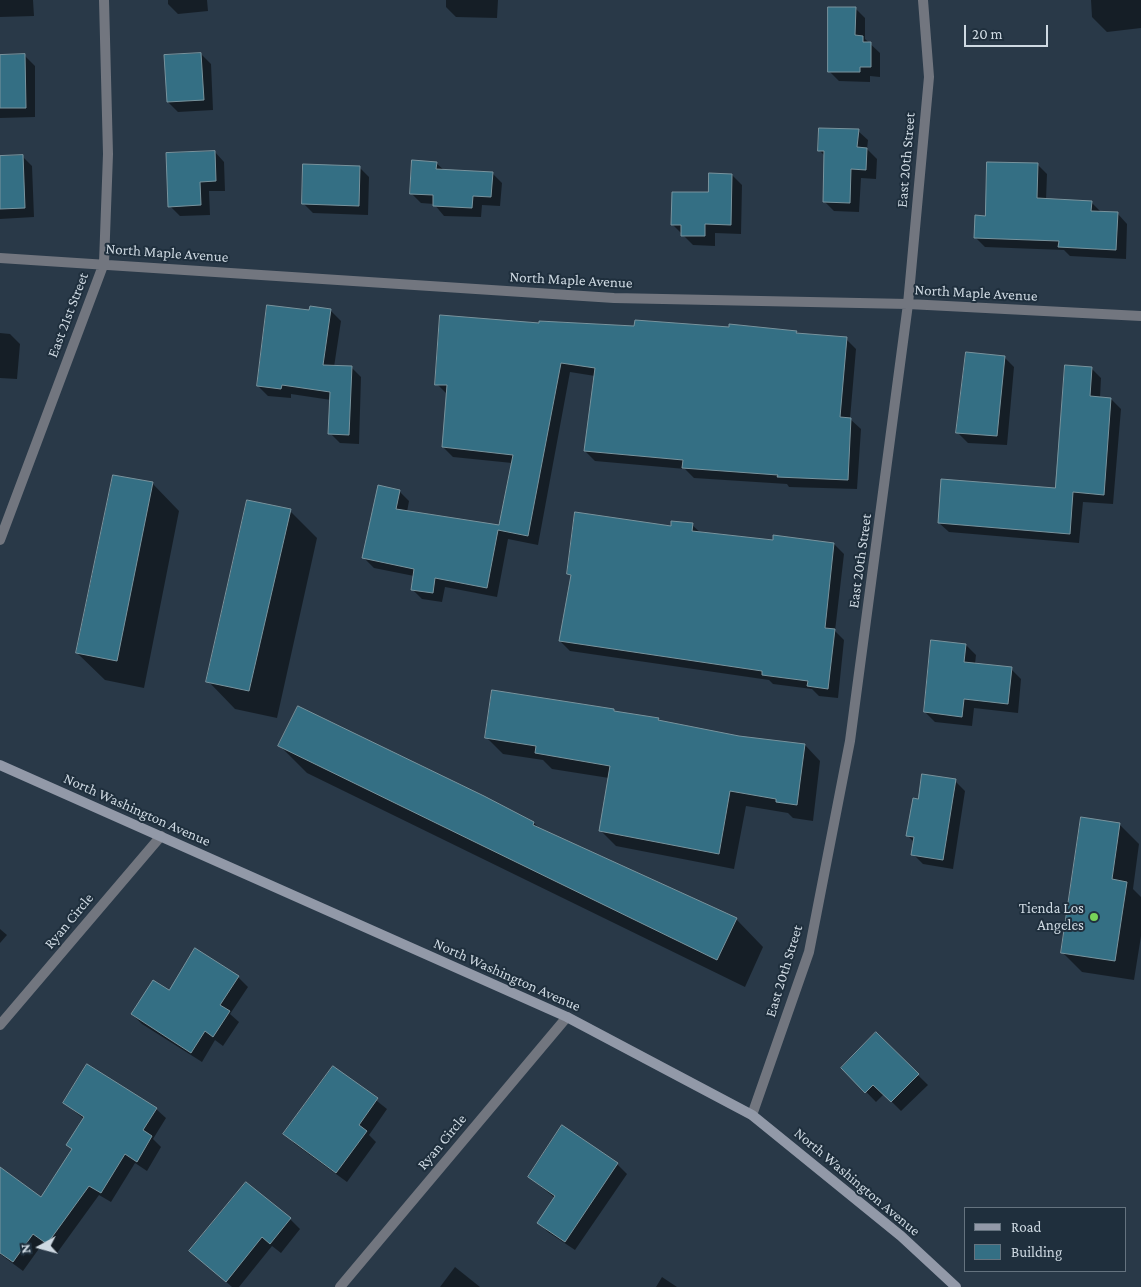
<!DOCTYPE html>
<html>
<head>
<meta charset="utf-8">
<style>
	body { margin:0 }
	#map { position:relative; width:1141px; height:1287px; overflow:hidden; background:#293948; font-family:"Crimson Pro",serif }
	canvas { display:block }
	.legend { position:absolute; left:964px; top:1207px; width:162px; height:65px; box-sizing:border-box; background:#1f2f3d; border:1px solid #65737f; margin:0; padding:6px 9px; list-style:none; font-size:15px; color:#ced9e2 }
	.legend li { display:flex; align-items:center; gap:10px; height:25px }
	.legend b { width:25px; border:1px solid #65737f }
	.north { position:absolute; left:15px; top:1222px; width:50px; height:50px; -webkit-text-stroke:4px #1f2f3d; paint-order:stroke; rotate:263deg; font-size:14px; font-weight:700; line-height:20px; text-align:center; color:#ced9e2 }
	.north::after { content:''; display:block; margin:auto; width:18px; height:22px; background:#ced9e2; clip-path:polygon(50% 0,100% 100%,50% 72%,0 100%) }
	.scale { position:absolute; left:964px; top:25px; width:84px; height:22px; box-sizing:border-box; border:2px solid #ced9e2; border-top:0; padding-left:6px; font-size:15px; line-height:18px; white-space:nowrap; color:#ced9e2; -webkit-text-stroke:4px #1f2f3d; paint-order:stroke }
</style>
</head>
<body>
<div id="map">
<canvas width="1141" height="1287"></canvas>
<ul class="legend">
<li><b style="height:6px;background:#9299a8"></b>Road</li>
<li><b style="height:14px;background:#346f84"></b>Building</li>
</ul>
<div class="north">N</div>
<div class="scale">20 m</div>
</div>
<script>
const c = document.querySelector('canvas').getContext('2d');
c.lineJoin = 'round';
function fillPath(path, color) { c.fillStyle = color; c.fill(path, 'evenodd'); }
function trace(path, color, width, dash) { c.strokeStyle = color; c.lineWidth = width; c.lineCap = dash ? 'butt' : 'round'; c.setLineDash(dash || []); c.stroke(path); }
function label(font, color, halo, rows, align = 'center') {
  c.font = font + ' "Crimson Pro",serif'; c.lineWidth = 4; c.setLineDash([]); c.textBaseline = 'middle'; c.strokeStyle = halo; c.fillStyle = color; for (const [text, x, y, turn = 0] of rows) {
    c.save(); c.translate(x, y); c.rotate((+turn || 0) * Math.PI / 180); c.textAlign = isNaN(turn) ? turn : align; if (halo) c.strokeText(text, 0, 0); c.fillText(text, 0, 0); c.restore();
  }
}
const shadow = new Path2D(`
	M 0,0 L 33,0 L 34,16 L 0,17 Z
	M 168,0 L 207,0 L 208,11 L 178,14 L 168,4 Z
	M 446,0 L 498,0 L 497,18 L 456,17 L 446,7 Z
	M 1091,0 L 1141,0 L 1141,28 L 1107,32 L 1092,17 Z
	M 855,8 L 865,18 L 865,39 L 880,53 L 880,77 L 870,76 L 870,82 L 839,81 L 829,71 Z
	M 201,54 L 211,64 L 213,110 L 178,112 L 168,102 Z
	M 0,56 L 25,56 L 35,66 L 35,117 L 0,118 Z
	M 858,131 L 868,140 L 867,149 L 877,159 L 876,179 L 861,178 L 859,212 L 834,211 L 824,201 L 825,156 L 819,150 Z
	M 215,152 L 224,162 L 225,191 L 209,191 L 210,215 L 180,216 L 170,206 Z
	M 22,156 L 32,166 L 34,217 L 0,219 L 0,157 Z
	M 436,163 L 444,170 L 492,173 L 502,183 L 500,206 L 482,205 L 481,217 L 444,216 L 434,204 L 421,203 L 411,193 Z
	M 1037,164 L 1047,174 L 1046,200 L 1091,202 L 1101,212 L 1118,214 L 1127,224 L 1126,259 L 1070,256 L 1064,250 L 985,247 L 975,237 L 987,217 Z
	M 359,167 L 369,177 L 368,215 L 313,213 L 303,203 Z
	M 732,175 L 742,185 L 741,234 L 715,233 L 715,246 L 693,245 L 672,224 Z
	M 331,311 L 341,321 L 334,367 L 351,367 L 361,377 L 359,444 L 340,443 L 330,433 L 331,400 L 291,394 L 291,398 L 268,396 L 258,386 L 310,312 Z
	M 540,325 L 796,332 L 799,335 L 846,339 L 856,349 L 850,419 L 861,429 L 857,489 L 789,487 L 787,484 L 694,478 L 685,469 L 595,461 L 585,451 L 595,376 L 570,372 L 538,545 L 508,539 L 497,597 L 445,587 L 442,602 L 422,599 L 412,589 L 414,576 L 374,568 L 364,558 L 399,491 L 409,501 L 407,512 L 500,527 L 512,463 L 453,457 L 443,447 L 447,394 L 437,384 Z
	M 0,333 L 10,334 L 20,344 L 17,379 L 0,378 Z
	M 1004,357 L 1014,367 L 1007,445 L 968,443 L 958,433 Z
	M 1091,368 L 1101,378 L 1100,398 L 1111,399 L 1121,409 L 1113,504 L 1083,502 L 1079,543 L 949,532 L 939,523 L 1056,490 Z
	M 152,483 L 179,511 L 144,688 L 105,680 L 77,653 L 92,573 L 95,574 Z
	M 290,511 L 317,538 L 277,718 L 235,709 L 208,681 Z
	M 692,525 L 701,533 L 774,542 L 834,544 L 844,554 L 835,631 L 844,640 L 838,698 L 819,696 L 812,689 L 773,684 L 769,680 L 570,651 L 560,641 L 572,577 L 568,573 L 672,527 Z
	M 966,645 L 976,655 L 975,664 L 1011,669 L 1021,679 L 1018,713 L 974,708 L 972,726 L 935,722 L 925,712 Z
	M 614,710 L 616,712 L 658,719 L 661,722 L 739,738 L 805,745 L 820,761 L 813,821 L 793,818 L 788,813 L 746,806 L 734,869 L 616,846 L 600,830 L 609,778 L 552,769 L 543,760 L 503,754 L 487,738 Z
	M 280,746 L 534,823 L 540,829 L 736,919 L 763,947 L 745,987 L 307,773 Z
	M 955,781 L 965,791 L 953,869 L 923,864 L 913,854 L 915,843 L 908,836 L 919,800 Z
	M 1082,819 L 1120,825 L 1139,844 L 1133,889 L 1141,897 L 1141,936 L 1134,980 L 1082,972 L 1062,952 Z
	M 0,929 L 7,935 L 0,943 Z
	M 238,977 L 248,987 L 230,1014 L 239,1022 L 223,1046 L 215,1040 L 202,1062 L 142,1024 L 132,1014 L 170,991 Z
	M 876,1034 L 928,1085 L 901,1111 L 884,1094 L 876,1102 L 843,1068 Z
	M 334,1067 L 387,1109 L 369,1135 L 376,1142 L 347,1182 L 295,1144 L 285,1134 Z
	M 64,1103 L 156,1109 L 166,1118 L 153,1139 L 161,1147 L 147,1171 L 135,1163 L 111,1202 L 99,1195 L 57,1253 L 43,1243 L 23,1271 L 0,1254 L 0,1183 L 42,1199 L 73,1150 L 68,1145 L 84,1119 Z
	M 617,1164 L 627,1174 L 575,1250 L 548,1232 L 539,1223 L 555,1198 L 529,1177 Z
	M 290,1219 L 300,1229 L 281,1253 L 272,1246 L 239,1287 L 232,1287 L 191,1251 Z
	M 455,1267 L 480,1287 L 440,1287 Z
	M 662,1277 L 677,1287 L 656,1287 Z`);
const building = new Path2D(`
	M 828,7 L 856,7 L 855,35 L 863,36 L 863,42 L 871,42 L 871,67 L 860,67 L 860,72 L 828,72 Z
	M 201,53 L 204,100 L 167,102 L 164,55 Z
	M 25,54 L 26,108 L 0,108 L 0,55 Z
	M 819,128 L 859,129 L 857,147 L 867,148 L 866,170 L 851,169 L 850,203 L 823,202 L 824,151 L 818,151 Z
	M 215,151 L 216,181 L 200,182 L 201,205 L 168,207 L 166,153 Z
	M 23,155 L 25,208 L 0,209 L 0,156 Z
	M 412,160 L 437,162 L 436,169 L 493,172 L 491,197 L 473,196 L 472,208 L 433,206 L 433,195 L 410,194 Z
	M 987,162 L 1038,163 L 1037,198 L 1092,201 L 1091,211 L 1118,212 L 1116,250 L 1058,247 L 1059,241 L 974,238 L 975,215 L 985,216 Z
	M 303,164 L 360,166 L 359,206 L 302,204 Z
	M 709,173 L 732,174 L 731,225 L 705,224 L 705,236 L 681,236 L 681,225 L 671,225 L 672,192 L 708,192 Z
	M 267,305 L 309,310 L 310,306 L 331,309 L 323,365 L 352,366 L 349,435 L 328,434 L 330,392 L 282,385 L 281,389 L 257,386 Z
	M 440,315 L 539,323 L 539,321 L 634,326 L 635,320 L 729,327 L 729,324 L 797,331 L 796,333 L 847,337 L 840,417 L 851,418 L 848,480 L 777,477 L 778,475 L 682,468 L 683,460 L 584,451 L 595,368 L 561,363 L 528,536 L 498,530 L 487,588 L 435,578 L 433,593 L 411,590 L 414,569 L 362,558 L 378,485 L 400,490 L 396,509 L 499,525 L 513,455 L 442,447 L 447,385 L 435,385 Z
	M 966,352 L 1005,356 L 997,436 L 956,433 Z
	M 1065,365 L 1092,367 L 1090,396 L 1111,398 L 1104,495 L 1073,492 L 1070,534 L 938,523 L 941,479 L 1055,488 Z
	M 113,475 L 153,482 L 117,661 L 76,653 Z
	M 247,500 L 291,509 L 249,691 L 206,682 Z
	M 575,512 L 671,526 L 671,521 L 693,523 L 692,531 L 773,540 L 773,535 L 834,543 L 825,628 L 835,629 L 828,689 L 807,686 L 808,681 L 762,675 L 762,671 L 559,641 L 571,575 L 567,574 Z
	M 931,640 L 966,644 L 964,662 L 1012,667 L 1008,704 L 964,699 L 962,717 L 924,712 Z
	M 492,690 L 614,709 L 614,711 L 659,718 L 658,720 L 739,736 L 805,744 L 797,805 L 776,802 L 776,799 L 730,791 L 719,854 L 599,831 L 610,766 L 535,753 L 536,746 L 485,738 Z
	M 298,706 L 484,796 L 534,822 L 533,825 L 737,918 L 717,960 L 278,746 Z
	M 922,774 L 956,779 L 943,860 L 911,855 L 914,837 L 906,836 L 913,798 L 918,799 Z
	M 1081,817 L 1120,823 L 1112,879 L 1127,882 L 1115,961 L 1061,953 Z
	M 195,948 L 239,976 L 220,1005 L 230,1011 L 213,1037 L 205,1031 L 191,1053 L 131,1014 L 153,980 L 169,990 Z
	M 876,1032 L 919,1074 L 891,1102 L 873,1085 L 865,1093 L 841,1068 Z
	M 87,1064 L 157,1108 L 143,1130 L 152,1136 L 137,1162 L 125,1154 L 101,1193 L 89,1186 L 47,1244 L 33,1234 L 13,1262 L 0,1253 L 0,1167 L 41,1197 L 72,1149 L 66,1145 L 84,1117 L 63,1103 Z
	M 333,1066 L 378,1098 L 359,1125 L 367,1131 L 336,1173 L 283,1134 Z
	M 562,1125 L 618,1163 L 565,1242 L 537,1223 L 555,1196 L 528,1177 Z
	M 246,1182 L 291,1218 L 270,1244 L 262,1237 L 226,1282 L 189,1251 Z`);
const minor = new Path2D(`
	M 0,258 L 614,298 L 908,304 L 1141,316
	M 0,540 L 104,263 L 108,154 L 104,0
	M 0,1025 L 161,836
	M 752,1115 L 809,952 L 850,741 L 908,304 L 929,77 L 923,0
	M 340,1287 L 567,1017`);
const secondary = new Path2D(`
	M 0,765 L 567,1017 L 752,1115 L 901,1236 L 956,1287`);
const markers = [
	[1094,917,5,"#77d259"]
];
const streetNames = [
	["East 20th Street",906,160,-85],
	["North Maple Avenue",167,253,4],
	["North Maple Avenue",571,280,3],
	["North Maple Avenue",976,293,3],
	["East 21st Street",68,315,-69],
	["East 20th Street",860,561,-82],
	["North Washington Avenue",137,810,24],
	["Ryan Circle",69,921,-50],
	["East 20th Street",784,971,-73],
	["North Washington Avenue",507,975,24],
	["Ryan Circle",442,1142,-50],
	["North Washington Avenue",857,1182,40]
];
const poiNames = [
	["Tienda Los",1084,908],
	["Angeles",1084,925]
];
fillPath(shadow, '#0007');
fillPath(building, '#346f84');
trace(building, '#78939d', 1);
trace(minor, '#72767f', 10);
trace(secondary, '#9299a8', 10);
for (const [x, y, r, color] of markers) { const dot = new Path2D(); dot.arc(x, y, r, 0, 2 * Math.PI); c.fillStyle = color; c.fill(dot); trace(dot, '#1f2f3d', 2); }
label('15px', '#ced9e2', '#1f2f3d', streetNames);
label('15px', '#ced9e2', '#1f2f3d', poiNames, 'right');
</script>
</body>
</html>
